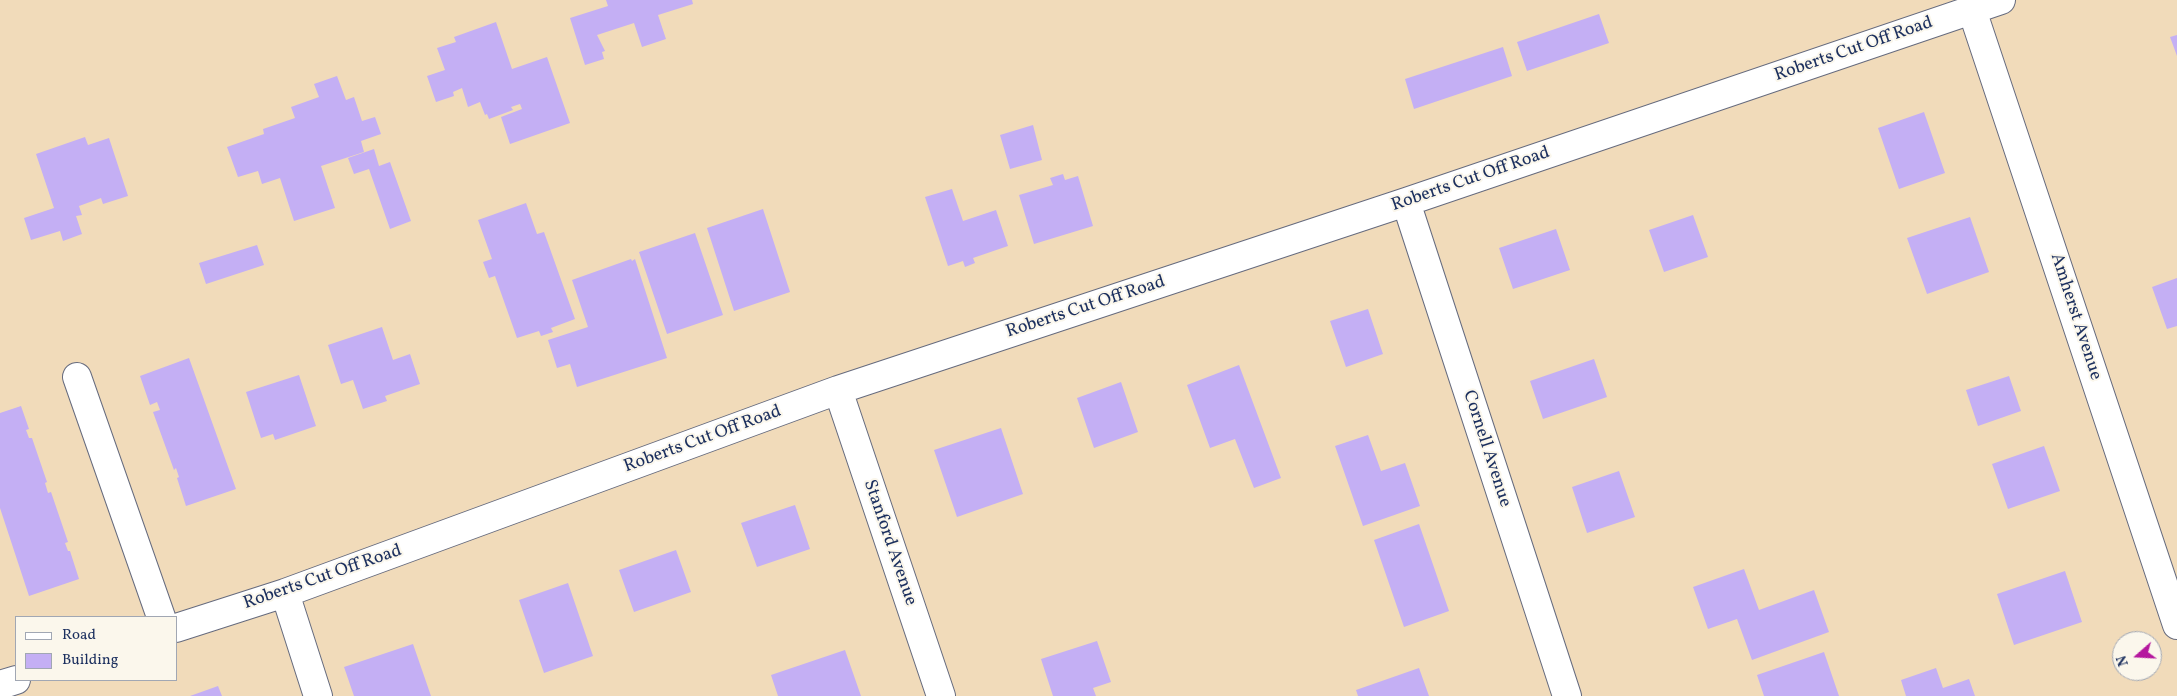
<!DOCTYPE html>
<html>
<head>
<meta charset="utf-8">
<style>
	body { margin:0 }
	#map { position:relative; width:2177px; height:696px; overflow:hidden; background:#f1dbba; font-family:Vollkorn,serif }
	canvas { display:block }
	.legend { position:absolute; left:15px; top:616px; width:162px; height:65px; box-sizing:border-box; background:#fbf7ec; border:1px solid #a1a7b3; margin:0; padding:6px 9px; list-style:none; font-size:15px; color:#1b2f5e }
	.legend li { display:flex; align-items:center; gap:10px; height:25px }
	.legend b { width:25px; border:1px solid #a1a7b3 }
	.north { position:absolute; left:2112px; top:631px; width:50px; height:50px; box-sizing:border-box; background:#fbf7ec; border:1px solid #a1a7b3; border-radius:50%; rotate:251deg; font-size:14px; font-weight:700; line-height:20px; text-align:center; color:#1b2f5e }
	.north::after { content:''; display:block; margin:auto; width:18px; height:22px; background:#b5179e; clip-path:polygon(50% 0,100% 100%,50% 72%,0 100%) }
</style>
</head>
<body>
<div id="map">
<canvas width="2177" height="696"></canvas>
<ul class="legend">
<li><b style="height:6px;background:#fff"></b>Road</li>
<li><b style="height:14px;background:#c4aff4"></b>Building</li>
</ul>
<div class="north">N</div>
</div>
<script>
const c = document.querySelector('canvas').getContext('2d');
c.lineJoin = 'round';
function fillPath(path, color) { c.fillStyle = color; c.fill(path, 'evenodd'); }
function trace(path, color, width, dash) { c.strokeStyle = color; c.lineWidth = width; c.lineCap = dash ? 'butt' : 'round'; c.setLineDash(dash || []); c.stroke(path); }
function label(font, color, halo, rows, align = 'center') {
  c.font = font + ' Vollkorn,serif'; c.lineWidth = 4; c.setLineDash([]); c.textBaseline = 'middle'; c.strokeStyle = halo; c.fillStyle = color; for (const [text, x, y, turn = 0] of rows) {
    c.save(); c.translate(x, y); c.rotate((+turn || 0) * Math.PI / 180); c.textAlign = isNaN(turn) ? turn : align; if (halo) c.strokeText(text, 0, 0); c.fillText(text, 0, 0); c.restore();
  }
}
const building = new Path2D(`
	M 606,0 L 692,0 L 693,4 L 658,15 L 666,39 L 642,47 L 634,23 L 597,35 L 605,51 L 602,52 L 604,59 L 585,65 L 570,18 L 608,6 Z
	M 1599,14 L 1609,43 L 1527,71 L 1517,42 Z
	M 496,22 L 512,69 L 547,57 L 570,123 L 510,144 L 501,117 L 522,109 L 520,104 L 511,107 L 513,110 L 489,119 L 487,114 L 485,115 L 480,102 L 468,107 L 462,88 L 453,92 L 454,96 L 436,102 L 427,76 L 445,70 L 437,48 L 456,42 L 454,37 Z
	M 2177,35 L 2177,56 L 2170,37 Z
	M 1503,47 L 1512,76 L 1414,109 L 1405,79 Z
	M 337,76 L 346,100 L 354,97 L 362,121 L 375,117 L 381,134 L 361,141 L 364,152 L 321,166 L 335,208 L 294,221 L 280,178 L 262,184 L 258,171 L 238,177 L 227,147 L 264,134 L 263,129 L 295,118 L 291,107 L 319,97 L 314,84 Z
	M 1924,112 L 1945,173 L 1899,189 L 1878,128 Z
	M 1033,125 L 1042,160 L 1010,169 L 1000,135 Z
	M 85,137 L 88,145 L 109,138 L 128,196 L 103,204 L 101,198 L 79,206 L 82,215 L 76,216 L 82,234 L 63,241 L 60,231 L 31,240 L 24,218 L 54,208 L 36,154 Z
	M 374,149 L 379,166 L 390,162 L 411,221 L 390,229 L 369,169 L 354,174 L 348,158 Z
	M 1063,174 L 1065,180 L 1078,176 L 1093,226 L 1034,244 L 1019,195 L 1053,185 L 1050,178 Z
	M 952,189 L 963,221 L 996,210 L 1008,246 L 973,258 L 975,263 L 965,267 L 963,261 L 948,266 L 925,197 Z
	M 526,203 L 537,234 L 544,232 L 575,319 L 551,328 L 553,332 L 541,336 L 539,331 L 517,338 L 495,276 L 489,278 L 483,262 L 492,259 L 478,220 Z
	M 763,209 L 790,292 L 734,311 L 707,228 Z
	M 1693,215 L 1708,257 L 1664,272 L 1649,230 Z
	M 1970,217 L 1989,272 L 1927,294 L 1907,238 Z
	M 1556,229 L 1570,270 L 1513,289 L 1499,248 Z
	M 695,233 L 723,315 L 667,334 L 639,252 Z
	M 257,245 L 264,265 L 206,284 L 199,263 Z
	M 631,259 L 632,261 L 635,259 L 667,358 L 577,387 L 570,364 L 557,368 L 548,340 L 588,327 L 572,280 Z
	M 2177,278 L 2177,326 L 2167,329 L 2152,287 Z
	M 1368,309 L 1383,354 L 1346,367 L 1330,321 Z
	M 382,327 L 393,360 L 410,354 L 420,384 L 385,396 L 387,401 L 363,409 L 353,380 L 341,384 L 328,345 Z
	M 189,358 L 236,489 L 186,506 L 177,478 L 179,477 L 176,468 L 174,470 L 153,412 L 160,410 L 157,402 L 150,405 L 140,376 Z
	M 1594,359 L 1607,397 L 1543,419 L 1530,381 Z
	M 1239,365 L 1281,478 L 1254,488 L 1235,439 L 1210,448 L 1187,385 Z
	M 299,375 L 316,426 L 275,440 L 273,434 L 261,438 L 246,392 Z
	M 2009,376 L 2021,411 L 1978,426 L 1966,390 Z
	M 1121,382 L 1138,432 L 1094,448 L 1077,398 Z
	M 21,406 L 29,429 L 26,430 L 29,438 L 32,438 L 47,482 L 45,483 L 48,493 L 51,492 L 68,542 L 65,543 L 68,551 L 70,551 L 79,579 L 29,596 L 0,508 L 0,413 Z
	M 1001,428 L 1023,494 L 957,517 L 934,450 Z
	M 1368,435 L 1381,471 L 1405,463 L 1420,506 L 1363,526 L 1335,446 Z
	M 2044,446 L 2060,491 L 2008,509 L 1992,464 Z
	M 1619,471 L 1635,517 L 1587,533 L 1572,487 Z
	M 795,505 L 810,549 L 757,567 L 741,523 Z
	M 1419,524 L 1449,611 L 1404,627 L 1374,540 Z
	M 676,550 L 691,592 L 634,612 L 619,570 Z
	M 1744,569 L 1759,610 L 1814,590 L 1829,632 L 1752,660 L 1737,619 L 1708,629 L 1693,587 Z
	M 2065,571 L 2082,622 L 2014,645 L 1997,594 Z
	M 568,583 L 593,656 L 544,673 L 519,600 Z
	M 1097,641 L 1111,682 L 1093,688 L 1096,696 L 1053,696 L 1041,659 Z
	M 413,644 L 431,696 L 354,696 L 344,667 Z
	M 845,650 L 861,696 L 778,696 L 771,675 Z
	M 1824,652 L 1839,696 L 1764,696 L 1757,675 Z
	M 1419,668 L 1429,696 L 1358,696 L 1356,690 Z
	M 1936,668 L 1943,688 L 1969,679 L 1975,696 L 1906,696 L 1901,680 Z
	M 218,686 L 222,696 L 190,696 Z`);
const minor = new Path2D(`
	M 1972,10 L 2177,625
	M 1406,202 L 1567,696
	M 77,377 L 161,617
	M 838,390 L 941,696
	M 285,593 L 318,696
	M 176,628 L 285,593 L 838,390 L 1406,202 L 2001,0
	M 0,685 L 16,680`);
const streetNames = [
	["Roberts Cut Off Road",1854,50,-19],
	["Roberts Cut Off Road",1471,180,-19],
	["Roberts Cut Off Road",1086,308,-18],
	["Amherst Avenue",2075,317,72],
	["Roberts Cut Off Road",703,440,-20],
	["Cornell Avenue",1486,449,72],
	["Stanford Avenue",889,543,71],
	["Roberts Cut Off Road",323,578,-19]
];
fillPath(building, '#c4aff4');
trace(minor, '#666b7e', 30);
trace(minor, '#fff', 28);
label('18px', '#1b2f5e', '#fbf7ec', streetNames);
</script>
</body>
</html>
